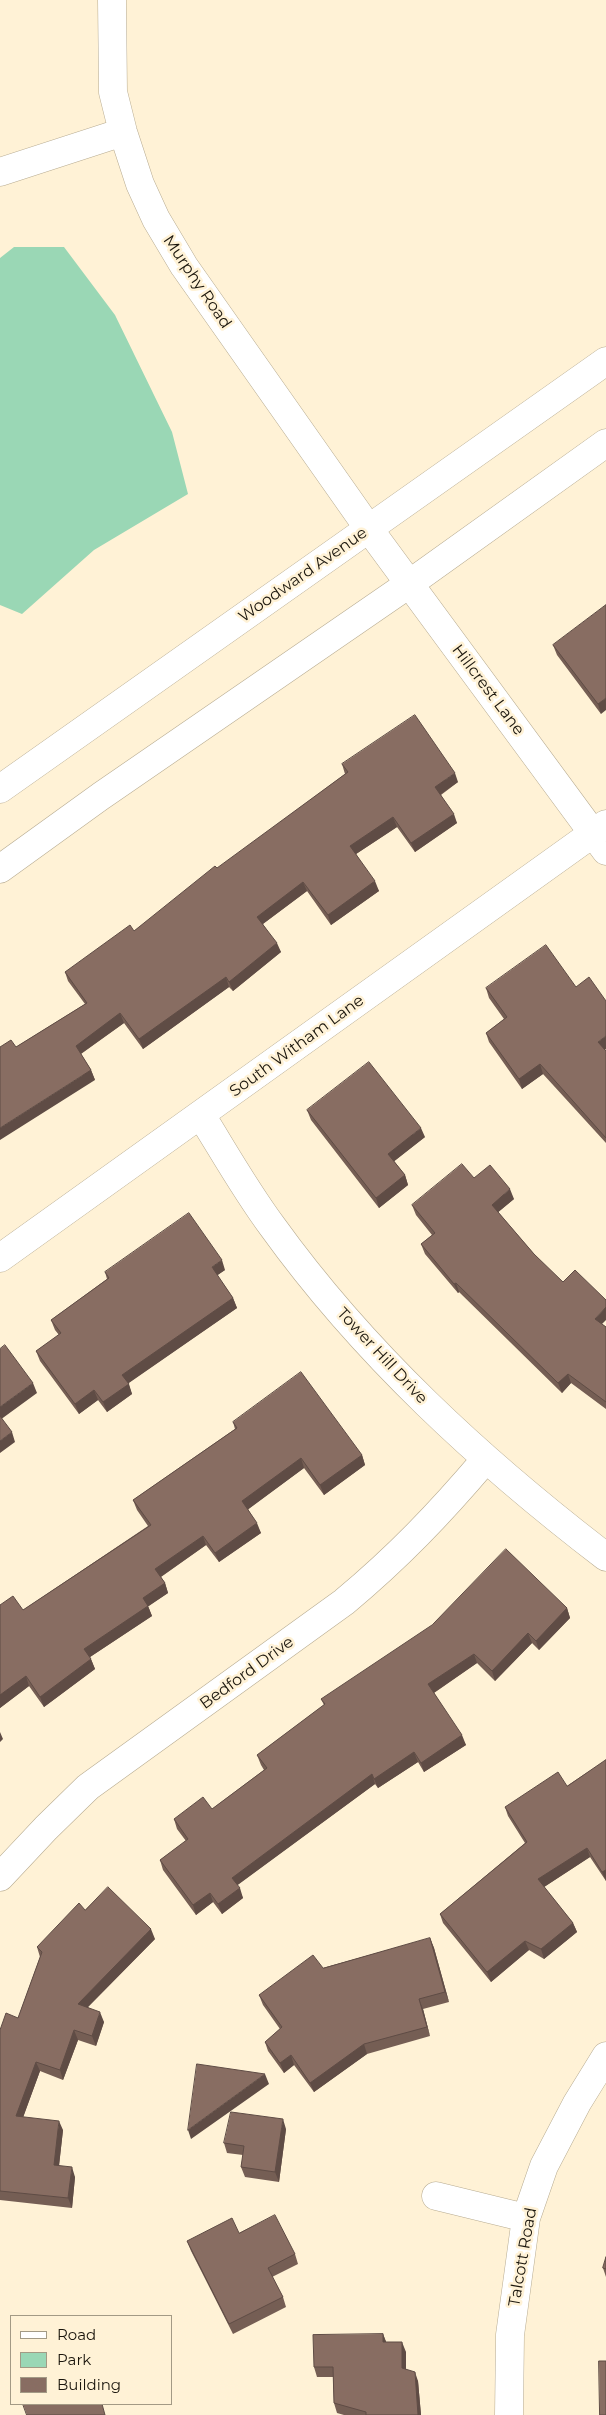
<!DOCTYPE html>
<html>
<head>
<meta charset="utf-8">
<style>
	body { margin:0 }
	#map { position:relative; width:606px; height:2415px; overflow:hidden; background:#fff2d6; font-family:Montserrat,sans-serif }
	canvas { display:block }
	.legend { position:absolute; left:10px; top:2315px; width:162px; height:90px; box-sizing:border-box; background:#fff2d6; border:1px solid #a39a85; margin:0; padding:6px 9px; list-style:none; font-size:15px; color:#1a150c }
	.legend li { display:flex; align-items:center; gap:10px; height:25px }
	.legend b { width:25px; border:1px solid #a39a85 }
</style>
</head>
<body>
<div id="map">
<canvas width="606" height="2415"></canvas>
<ul class="legend">
<li><b style="height:6px;background:#fff"></b>Road</li>
<li><b style="height:14px;background:#9ad7b5"></b>Park</li>
<li><b style="height:14px;background:#886d62"></b>Building</li>
</ul>
</div>
<script>
const c = document.querySelector('canvas').getContext('2d');
c.lineJoin = 'round';
function fillPath(path, color) { c.fillStyle = color; c.fill(path, 'evenodd'); }
function trace(path, color, width, dash) { c.strokeStyle = color; c.lineWidth = width; c.lineCap = dash ? 'butt' : 'round'; c.setLineDash(dash || []); c.stroke(path); }
function label(font, color, halo, rows, align = 'center') {
  c.font = font + ' Montserrat,sans-serif'; c.lineWidth = 5; c.setLineDash([]); c.textBaseline = 'middle'; c.strokeStyle = halo; c.fillStyle = color; for (const [text, x, y, turn = 0] of rows) {
    c.save(); c.translate(x, y); c.rotate((+turn || 0) * Math.PI / 180); c.textAlign = isNaN(turn) ? turn : align; if (halo) c.strokeText(text, 0, 0); c.fillText(text, 0, 0); c.restore();
  }
}
const green = new Path2D(`
	M 14,247 L 64,247 L 115,315 L 172,432 L 188,494 L 94,550 L 22,614 L 0,605 L 0,258 Z`);
const street = new Path2D(`
	M 112,0 L 113,92 L 123,132 L 140,184 L 156,219 L 184,266 L 369,529 L 606,851
	M 0,172 L 123,132
	M 201,1115 C 224,1152 246,1191 272,1226 C 364,1354 482,1462 606,1557
	M 0,1258 L 606,824
	M 0,1877 L 46,1828 L 88,1787 L 344,1602 C 398,1557 440,1513 485,1460
	M 436,2196 L 526,2218
	M 509,2415 L 510,2335 L 526,2218 L 544,2166 L 577,2103 L 606,2056`);
const secondary = new Path2D(`
	M 0,789 L 606,361
	M 0,869 L 101,796 L 409,584 L 606,443`);
const wall = new Path2D(`
	M 606,605 L 601,714 L 557,655 L 553,645 Z
	M 342,764 L 458,782 L 441,795 L 457,823 L 415,852 L 397,827 L 356,854 L 379,891 L 331,925 L 307,891 L 263,924 L 281,952 L 233,991 L 229,987 L 143,1049 L 124,1023 L 81,1054 L 91,1070 L 95,1080 L 16,1047 L 85,1004 L 68,981 L 65,972 L 134,931 L 345,774 Z
	M 486,988 L 606,1051 L 606,1143 L 543,1074 L 522,1089 L 489,1042 L 486,1033 L 504,1019 L 489,998 Z
	M 307,1110 L 425,1137 L 394,1161 L 405,1175 L 408,1185 L 379,1208 L 311,1120 Z
	M 474,1178 L 514,1199 L 498,1212 L 534,1254 L 602,1324 L 606,1327 L 606,1409 L 571,1383 L 562,1393 L 459,1292 L 458,1293 L 425,1254 L 421,1244 L 432,1235 L 416,1215 L 412,1205 Z
	M 225,1270 L 217,1275 L 233,1298 L 237,1308 L 128,1383 L 132,1394 L 107,1412 L 98,1400 L 79,1414 L 40,1361 L 36,1351 L 59,1335 L 55,1330 L 51,1320 L 107,1279 L 105,1272 Z
	M 233,1422 L 362,1455 L 365,1465 L 324,1495 L 304,1468 L 248,1509 L 261,1533 L 219,1562 L 206,1545 L 161,1577 L 165,1583 L 168,1593 L 148,1606 L 152,1616 L 90,1657 L 95,1669 L 44,1707 L 29,1686 L 0,1708 L 0,1605 L 23,1610 L 148,1526 L 137,1510 L 133,1500 L 235,1429 Z
	M 567,1608 L 570,1618 L 539,1650 L 532,1643 L 495,1681 L 477,1663 L 434,1693 L 466,1745 L 424,1772 L 418,1762 L 378,1788 L 375,1784 L 237,1885 L 243,1898 L 222,1914 L 213,1902 L 196,1915 L 163,1870 L 160,1860 L 186,1841 L 177,1829 L 174,1819 L 212,1809 L 264,1770 L 261,1765 L 257,1755 L 324,1705 L 321,1699 Z
	M 606,1760 L 606,1881 L 590,1857 L 544,1887 L 573,1923 L 577,1932 L 544,1959 L 529,1950 L 491,1982 L 443,1923 L 440,1914 L 525,1843 L 508,1816 L 505,1807 L 567,1786 Z
	M 85,1910 L 155,1939 L 88,2007 L 104,2022 L 96,2046 L 78,2040 L 63,2080 L 40,2071 L 23,2117 L 63,2130 L 59,2165 L 75,2177 L 72,2208 L 0,2200 L 0,2030 L 18,2018 L 40,1957 L 37,1947 Z
	M 430,1938 L 434,1948 L 449,2002 L 423,2009 L 430,2036 L 367,2054 L 314,2092 L 294,2065 L 284,2073 L 268,2051 L 265,2042 L 280,2029 L 263,2005 L 259,1995 L 323,1968 Z
	M 286,2129 L 279,2182 L 245,2177 L 241,2167 L 243,2155 L 227,2153 L 224,2143 Z
	M 239,2233 L 295,2254 L 298,2264 L 272,2277 L 283,2297 L 286,2307 L 233,2334 L 191,2251 L 187,2241 Z
	M 606,2257 L 606,2277 L 603,2268 Z
	M 383,2334 L 386,2342 L 406,2352 L 406,2369 L 418,2381 L 421,2415 L 344,2415 L 337,2413 L 334,2403 L 333,2377 L 317,2377 L 314,2367 Z`);
const shadedWall = new Path2D(`
	M 606,698 L 606,710 L 601,714 L 598,704 Z
	M 455,773 L 458,782 L 438,796 L 435,787 Z
	M 454,814 L 457,823 L 415,852 L 411,843 Z
	M 393,817 L 397,827 L 353,856 L 350,846 Z
	M 375,881 L 379,891 L 331,925 L 328,915 Z
	M 303,882 L 307,891 L 260,926 L 257,917 Z
	M 277,943 L 281,952 L 233,991 L 229,982 Z
	M 226,977 L 229,987 L 143,1049 L 139,1039 Z
	M 120,1013 L 124,1023 L 79,1055 L 76,1046 Z
	M 606,1036 L 606,1049 L 602,1052 L 598,1042 Z
	M 540,1064 L 543,1074 L 522,1089 L 519,1079 Z
	M 91,1070 L 95,1080 L 0,1140 L 0,1128 Z
	M 421,1128 L 425,1137 L 392,1163 L 388,1154 Z
	M 405,1175 L 408,1185 L 379,1208 L 376,1198 Z
	M 510,1189 L 514,1199 L 496,1214 L 492,1205 Z
	M 222,1260 L 225,1270 L 215,1277 L 212,1267 Z
	M 456,1283 L 459,1292 L 458,1293 L 454,1284 Z
	M 233,1298 L 237,1308 L 126,1385 L 122,1375 Z
	M 606,1307 L 606,1320 L 598,1328 L 595,1319 Z
	M 568,1374 L 571,1383 L 562,1393 L 558,1383 Z
	M 33,1383 L 37,1393 L 0,1420 L 0,1407 Z
	M 129,1384 L 132,1394 L 107,1412 L 103,1402 Z
	M 94,1390 L 98,1400 L 79,1414 L 75,1404 Z
	M 12,1432 L 15,1442 L 0,1453 L 0,1441 Z
	M 362,1455 L 365,1465 L 324,1495 L 320,1485 Z
	M 301,1458 L 304,1468 L 246,1511 L 242,1501 Z
	M 257,1523 L 261,1533 L 219,1562 L 215,1553 Z
	M 203,1536 L 206,1545 L 159,1578 L 155,1569 Z
	M 165,1583 L 168,1593 L 146,1608 L 143,1598 Z
	M 148,1606 L 152,1616 L 87,1659 L 84,1649 Z
	M 567,1608 L 570,1618 L 539,1650 L 536,1641 Z
	M 528,1633 L 532,1643 L 495,1681 L 492,1671 Z
	M 474,1654 L 477,1663 L 432,1694 L 428,1684 Z
	M 91,1659 L 95,1669 L 44,1707 L 40,1697 Z
	M 26,1676 L 29,1686 L 0,1708 L 0,1695 Z
	M 0,1732 L 3,1739 L 0,1742 Z
	M 462,1735 L 466,1745 L 424,1772 L 421,1763 Z
	M 414,1752 L 418,1762 L 378,1788 L 374,1779 Z
	M 372,1774 L 375,1784 L 235,1887 L 232,1878 Z
	M 587,1848 L 590,1857 L 541,1889 L 538,1879 Z
	M 606,1870 L 606,1881 L 602,1872 Z
	M 240,1888 L 243,1898 L 222,1914 L 218,1904 Z
	M 210,1893 L 213,1902 L 196,1915 L 193,1905 Z
	M 573,1923 L 577,1932 L 544,1959 L 541,1949 Z
	M 151,1929 L 155,1939 L 82,2013 L 78,2004 Z
	M 430,1938 L 434,1948 L 449,2002 L 445,1992 Z
	M 525,1941 L 529,1950 L 491,1982 L 487,1972 Z
	M 419,1999 L 423,2009 L 430,2036 L 427,2027 Z
	M 100,2012 L 104,2022 L 96,2046 L 92,2036 Z
	M 74,2030 L 78,2040 L 63,2080 L 60,2070 Z
	M 364,2044 L 367,2054 L 314,2092 L 310,2083 Z
	M 291,2055 L 294,2065 L 284,2073 L 280,2063 Z
	M 36,2062 L 40,2071 L 20,2126 L 16,2116 Z
	M 265,2074 L 269,2084 L 191,2139 L 188,2130 Z
	M 283,2119 L 286,2129 L 279,2182 L 275,2172 Z
	M 59,2121 L 63,2130 L 58,2175 L 54,2165 Z
	M 72,2167 L 75,2177 L 72,2208 L 68,2198 Z
	M 383,2334 L 387,2344 L 383,2342 Z
	M 402,2342 L 406,2352 L 406,2377 L 402,2368 Z
	M 415,2372 L 418,2381 L 421,2415 L 418,2415 Z`);
const building = new Path2D(`
	M 606,605 L 606,698 L 598,704 L 553,645 Z
	M 415,715 L 455,773 L 435,787 L 454,814 L 411,843 L 393,817 L 350,846 L 375,881 L 328,915 L 303,882 L 257,917 L 277,943 L 229,982 L 226,977 L 139,1039 L 120,1013 L 76,1046 L 91,1070 L 0,1128 L 0,1047 L 11,1040 L 16,1047 L 87,1003 L 65,972 L 130,925 L 134,931 L 215,866 L 217,868 L 348,772 L 342,764 Z
	M 546,945 L 576,987 L 589,977 L 606,1001 L 606,1036 L 598,1042 L 606,1051 L 606,1138 L 540,1064 L 519,1079 L 486,1033 L 507,1017 L 486,988 Z
	M 369,1062 L 421,1128 L 388,1154 L 405,1175 L 376,1198 L 307,1110 Z
	M 462,1164 L 474,1178 L 490,1165 L 510,1189 L 492,1205 L 534,1254 L 563,1282 L 575,1270 L 606,1300 L 606,1307 L 595,1319 L 606,1327 L 606,1402 L 568,1374 L 558,1383 L 456,1283 L 454,1284 L 421,1244 L 435,1233 L 412,1205 Z
	M 189,1213 L 222,1260 L 212,1267 L 233,1298 L 122,1375 L 129,1384 L 103,1402 L 94,1390 L 75,1404 L 36,1351 L 61,1333 L 51,1320 L 109,1278 L 105,1272 Z
	M 5,1345 L 33,1383 L 0,1407 L 0,1349 Z
	M 301,1372 L 362,1455 L 320,1485 L 301,1458 L 242,1501 L 257,1523 L 215,1553 L 203,1536 L 155,1569 L 165,1583 L 143,1598 L 148,1606 L 84,1649 L 91,1659 L 40,1697 L 26,1676 L 0,1695 L 0,1605 L 13,1596 L 23,1610 L 151,1525 L 133,1500 L 237,1428 L 233,1422 Z
	M 0,1416 L 12,1432 L 0,1441 Z
	M 506,1549 L 567,1608 L 536,1641 L 528,1633 L 492,1671 L 474,1654 L 428,1684 L 462,1735 L 421,1763 L 414,1752 L 374,1779 L 372,1774 L 232,1878 L 240,1888 L 218,1904 L 210,1893 L 193,1905 L 160,1860 L 188,1839 L 174,1819 L 203,1797 L 212,1809 L 267,1768 L 257,1755 L 325,1704 L 321,1699 L 432,1625 Z
	M 606,1760 L 606,1870 L 602,1872 L 587,1848 L 538,1879 L 573,1923 L 541,1949 L 525,1941 L 487,1972 L 440,1914 L 527,1842 L 505,1807 L 558,1772 L 567,1786 Z
	M 108,1887 L 151,1929 L 78,2004 L 100,2012 L 92,2036 L 74,2030 L 60,2070 L 36,2062 L 16,2116 L 59,2121 L 54,2165 L 72,2167 L 68,2198 L 0,2191 L 0,2030 L 6,2013 L 18,2018 L 42,1952 L 37,1947 L 79,1903 L 85,1910 Z
	M 430,1938 L 445,1992 L 419,1999 L 427,2027 L 364,2044 L 310,2083 L 291,2055 L 280,2063 L 265,2042 L 282,2027 L 259,1995 L 313,1955 L 323,1968 Z
	M 197,2064 L 265,2074 L 188,2130 Z
	M 231,2112 L 283,2119 L 275,2172 L 241,2167 L 244,2146 L 224,2143 Z
	M 275,2215 L 295,2254 L 268,2268 L 283,2297 L 229,2324 L 187,2241 L 232,2218 L 239,2233 Z
	M 606,2257 L 606,2269 L 603,2268 Z
	M 383,2334 L 383,2342 L 402,2342 L 402,2368 L 415,2372 L 418,2415 L 366,2415 L 366,2412 L 334,2403 L 333,2367 L 314,2367 L 313,2335 Z
	M 599,2361 L 606,2361 L 606,2415 L 600,2415 Z
	M 23,2404 L 102,2404 L 105,2415 L 27,2415 Z`);
const streetNames = [
	["Murphy Road",197,282,56],
	["Woodward Avenue",303,575,-35],
	["Hillcrest Lane",488,690,53],
	["South Witham Lane",297,1046,-36],
	["Tower Hill Drive",382,1356,47],
	["Bedford Drive",247,1673,-36],
	["Talcott Road",523,2257,-80]
];
fillPath(green, '#9ad7b5');
trace(street, '#b7ab91', 29);
trace(secondary, '#b7ab91', 29);
trace(street, '#fff', 28);
trace(secondary, '#fff', 28);
fillPath(wall, '#755e54');
fillPath(shadedWall, '#5f4c45');
fillPath(building, '#886d62');
trace(building, '#5f4c45', 1);
label('16px', '#1a150c', '#fff2d6', streetNames);
</script>
</body>
</html>
